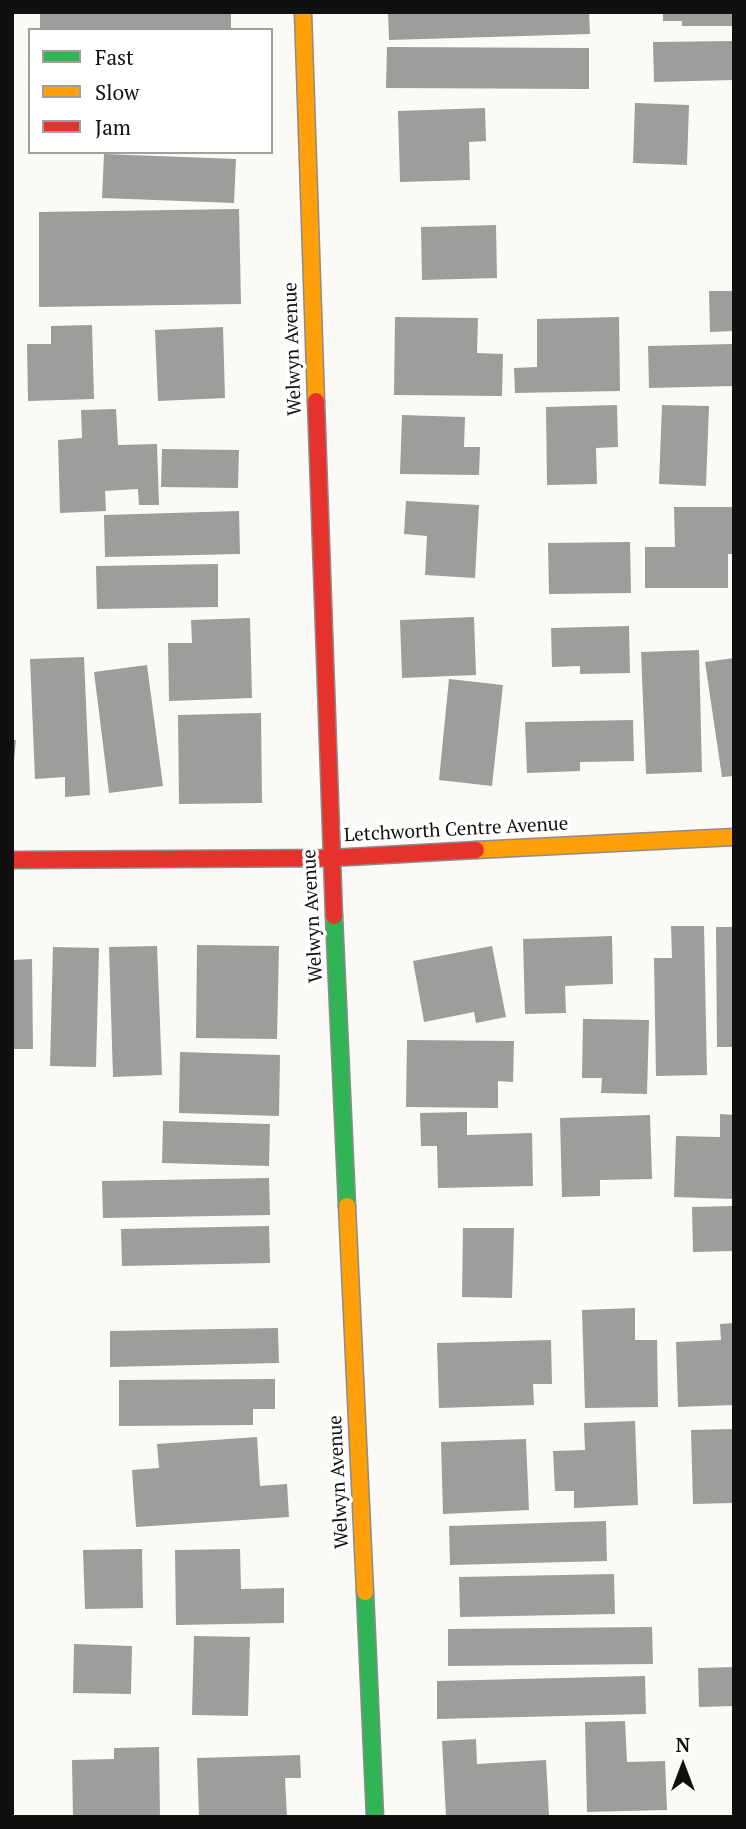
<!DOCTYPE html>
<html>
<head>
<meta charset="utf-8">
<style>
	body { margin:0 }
	#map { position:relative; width:746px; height:1829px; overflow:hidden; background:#fbfaf6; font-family:"PT Serif",serif }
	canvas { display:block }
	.frame { position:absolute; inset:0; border:14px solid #101010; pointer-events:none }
	.legend { position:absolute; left:28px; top:28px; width:245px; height:126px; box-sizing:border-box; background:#fff; border:2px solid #9f9f9f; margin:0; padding:9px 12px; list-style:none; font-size:21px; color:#101010 }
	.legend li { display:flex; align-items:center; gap:14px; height:35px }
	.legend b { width:35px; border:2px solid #9f9f9f }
	.north { position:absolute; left:648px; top:1731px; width:70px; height:70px; -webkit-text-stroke:5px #fff; paint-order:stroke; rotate:0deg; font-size:19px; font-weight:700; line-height:28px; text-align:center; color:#101010 }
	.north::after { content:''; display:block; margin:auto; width:24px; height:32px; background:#101010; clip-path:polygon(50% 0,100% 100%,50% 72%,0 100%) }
</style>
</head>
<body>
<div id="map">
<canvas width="746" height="1829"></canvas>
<div class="frame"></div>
<ul class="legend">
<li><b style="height:9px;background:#30b455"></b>Fast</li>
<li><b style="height:9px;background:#ff9f0a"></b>Slow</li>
<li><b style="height:9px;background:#e5322d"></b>Jam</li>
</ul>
<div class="north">N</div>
</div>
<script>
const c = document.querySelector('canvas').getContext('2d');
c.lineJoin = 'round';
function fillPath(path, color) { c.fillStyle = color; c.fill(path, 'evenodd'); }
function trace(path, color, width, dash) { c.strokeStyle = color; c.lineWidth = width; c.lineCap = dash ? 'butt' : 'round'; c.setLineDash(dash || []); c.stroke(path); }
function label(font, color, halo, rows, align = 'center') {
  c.font = font + ' "PT Serif",serif'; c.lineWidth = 7; c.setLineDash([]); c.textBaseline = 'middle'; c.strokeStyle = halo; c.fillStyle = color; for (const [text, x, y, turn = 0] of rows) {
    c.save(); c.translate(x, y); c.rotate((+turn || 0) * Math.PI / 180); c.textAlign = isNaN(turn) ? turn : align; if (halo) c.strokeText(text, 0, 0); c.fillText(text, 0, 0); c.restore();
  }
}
const building = new Path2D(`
	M 40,12 L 231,12 L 231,30 L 40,30 Z
	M 388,12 L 589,12 L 590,34 L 389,40 Z
	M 663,12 L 734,12 L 734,26 L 682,26 L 682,21 L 663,21 Z
	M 734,41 L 734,80 L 654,82 L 653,42 Z
	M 387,47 L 589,48 L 589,89 L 386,88 Z
	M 635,103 L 689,105 L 687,165 L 633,163 Z
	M 485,108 L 486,141 L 469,142 L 470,180 L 400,182 L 398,111 Z
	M 104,154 L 236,159 L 234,203 L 102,198 Z
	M 239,209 L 241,304 L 39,307 L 39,212 Z
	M 496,225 L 497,278 L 422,280 L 421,227 Z
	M 709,291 L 734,291 L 734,331 L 710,332 Z
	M 395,317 L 478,318 L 477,353 L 503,354 L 502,396 L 394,395 Z
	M 619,317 L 620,391 L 515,393 L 514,368 L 537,367 L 537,319 Z
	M 92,325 L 94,399 L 28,401 L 27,344 L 51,344 L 51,326 Z
	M 223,327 L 225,398 L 158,401 L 155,330 Z
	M 732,344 L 733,386 L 649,388 L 648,346 Z
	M 617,405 L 618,447 L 596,448 L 597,484 L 547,485 L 546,407 Z
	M 662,405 L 709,406 L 706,486 L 659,484 Z
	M 116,409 L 118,445 L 157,444 L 159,505 L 139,505 L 138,489 L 105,491 L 106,511 L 60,513 L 58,440 L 82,438 L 81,410 Z
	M 402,415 L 465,417 L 464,447 L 480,447 L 479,475 L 400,474 Z
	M 162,449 L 239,450 L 238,488 L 161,487 Z
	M 406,501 L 479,505 L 475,578 L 425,575 L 427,536 L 404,534 Z
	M 674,507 L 734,507 L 734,554 L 728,554 L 728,588 L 645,588 L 645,547 L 675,547 Z
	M 239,511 L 240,554 L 105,557 L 104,515 Z
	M 630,542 L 631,593 L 549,594 L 548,543 Z
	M 218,564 L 218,607 L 97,609 L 96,566 Z
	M 474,617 L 476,675 L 402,678 L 400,620 Z
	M 250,618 L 252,698 L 169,701 L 168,643 L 192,643 L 191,620 Z
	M 629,626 L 630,673 L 580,674 L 580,666 L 552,667 L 551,628 Z
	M 699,650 L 702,772 L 646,774 L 641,652 Z
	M 84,657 L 90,795 L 65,797 L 65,777 L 35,779 L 30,659 Z
	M 734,658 L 734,776 L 722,777 L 705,662 Z
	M 147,665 L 163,786 L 109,793 L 94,672 Z
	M 449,679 L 503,685 L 492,786 L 439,780 Z
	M 261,713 L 262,803 L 179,804 L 178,715 Z
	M 633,720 L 634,761 L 580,762 L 580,771 L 527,773 L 525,722 Z
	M 12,740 L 16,740 L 14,760 L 12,760 Z
	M 671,926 L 704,926 L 707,1075 L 656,1076 L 654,958 L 672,958 Z
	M 716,927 L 734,927 L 734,1047 L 717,1047 Z
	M 612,936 L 613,984 L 565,986 L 566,1013 L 525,1014 L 523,939 Z
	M 197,945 L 279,946 L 277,1039 L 196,1038 Z
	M 157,946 L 162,1075 L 113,1077 L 109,947 Z
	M 492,946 L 506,1017 L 476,1023 L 474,1012 L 424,1022 L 413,961 Z
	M 53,947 L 99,948 L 96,1067 L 50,1066 Z
	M 32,959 L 33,1049 L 12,1049 L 12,960 Z
	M 583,1019 L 649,1020 L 647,1094 L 601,1093 L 602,1078 L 582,1078 Z
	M 407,1040 L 514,1041 L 513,1082 L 498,1081 L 498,1108 L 406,1107 Z
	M 180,1052 L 280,1055 L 279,1116 L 179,1113 Z
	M 467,1112 L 467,1135 L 532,1133 L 533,1186 L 438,1188 L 437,1146 L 421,1146 L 420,1113 Z
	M 720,1114 L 734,1115 L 734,1199 L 674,1197 L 676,1136 L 720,1137 Z
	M 650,1115 L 652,1179 L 600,1180 L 600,1196 L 562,1197 L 560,1118 Z
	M 163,1121 L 270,1124 L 269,1166 L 162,1163 Z
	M 269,1178 L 270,1215 L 103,1218 L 102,1181 Z
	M 734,1206 L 734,1251 L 693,1252 L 692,1207 Z
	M 269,1226 L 270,1263 L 122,1266 L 121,1229 Z
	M 463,1228 L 514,1228 L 512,1298 L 462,1297 Z
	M 635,1308 L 635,1340 L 657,1340 L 658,1407 L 585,1408 L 582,1310 Z
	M 734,1323 L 734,1405 L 678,1407 L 676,1342 L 721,1340 L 720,1324 Z
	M 278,1328 L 279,1363 L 110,1367 L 110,1331 Z
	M 551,1340 L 552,1384 L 533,1384 L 534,1405 L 439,1408 L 437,1343 Z
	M 275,1379 L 275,1409 L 253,1409 L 253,1425 L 119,1426 L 119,1380 Z
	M 635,1421 L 638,1505 L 574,1508 L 574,1491 L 555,1491 L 553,1451 L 585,1450 L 584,1423 Z
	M 734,1429 L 734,1503 L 693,1504 L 691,1430 Z
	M 257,1437 L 260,1486 L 287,1484 L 289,1517 L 136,1527 L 132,1470 L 159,1468 L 157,1444 Z
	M 526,1439 L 529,1510 L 443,1514 L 441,1442 Z
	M 606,1521 L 607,1561 L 450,1565 L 449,1526 Z
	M 142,1549 L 143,1608 L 85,1609 L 83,1550 Z
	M 240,1549 L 241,1589 L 284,1588 L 284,1623 L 176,1625 L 175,1550 Z
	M 614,1574 L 615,1614 L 460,1617 L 459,1577 Z
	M 652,1627 L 653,1664 L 448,1666 L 448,1629 Z
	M 194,1636 L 250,1637 L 248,1716 L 192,1715 Z
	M 74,1644 L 132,1646 L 131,1694 L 73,1693 Z
	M 734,1667 L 734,1706 L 699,1707 L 698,1668 Z
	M 645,1676 L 646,1714 L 437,1719 L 437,1681 Z
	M 625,1721 L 627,1762 L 665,1761 L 667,1810 L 587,1812 L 585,1722 Z
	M 476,1739 L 477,1764 L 546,1760 L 549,1815 L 446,1817 L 442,1741 Z
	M 159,1747 L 160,1817 L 73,1817 L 72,1760 L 114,1759 L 114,1748 Z
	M 300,1755 L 301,1778 L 285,1778 L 287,1817 L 199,1817 L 197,1758 Z`);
const fast = new Path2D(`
	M 334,916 L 347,1206
	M 365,1592 L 375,1817`);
const slow = new Path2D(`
	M 303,12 L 316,401
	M 476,850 L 734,837
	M 347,1206 L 365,1592`);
const jam = new Path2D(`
	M 316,401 L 334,916
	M 12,860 L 331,858 L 476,850`);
const streetNames = [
	["Welwyn Avenue",293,349,-92],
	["Letchworth Centre Avenue",456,830,-3],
	["Welwyn Avenue",313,916,-93],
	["Welwyn Avenue",339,1482,-93]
];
fillPath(building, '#9f9d9b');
trace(fast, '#8c8c8a', 19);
trace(slow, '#8c8c8a', 19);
trace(jam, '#8c8c8a', 19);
trace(fast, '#30b455', 16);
trace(slow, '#ff9f0a', 16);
trace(jam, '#e5322d', 16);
label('19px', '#101010', '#fff', streetNames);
</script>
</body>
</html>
